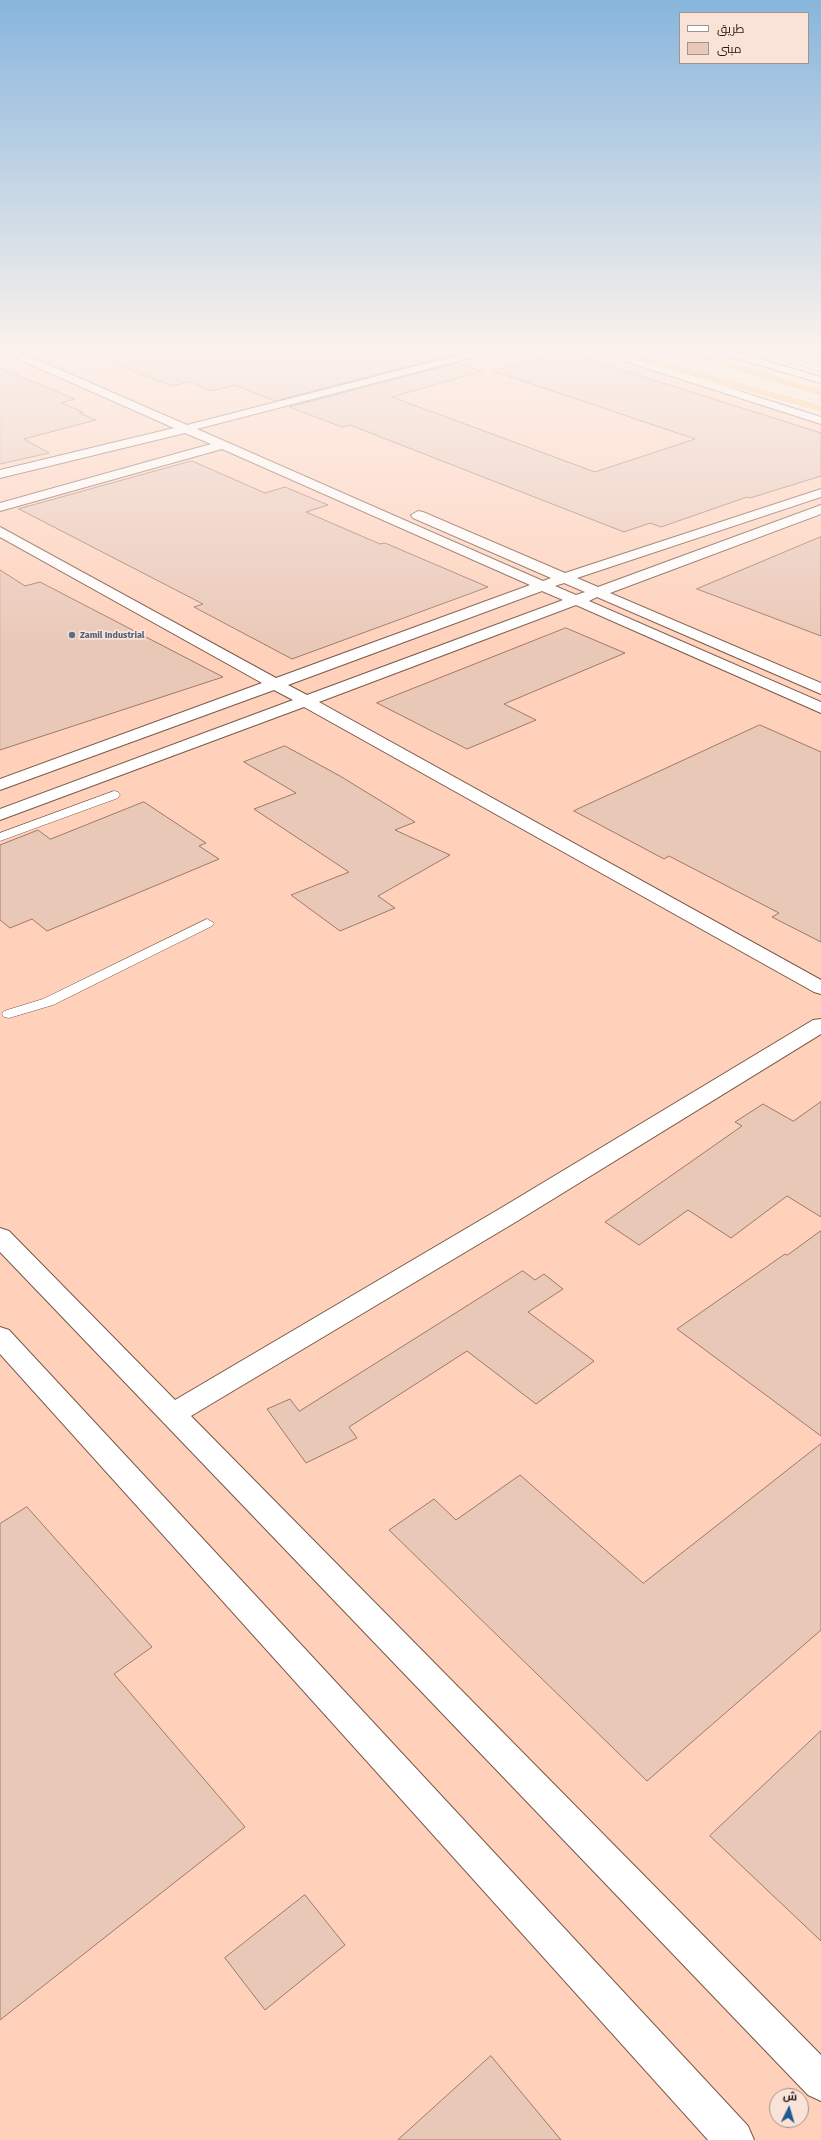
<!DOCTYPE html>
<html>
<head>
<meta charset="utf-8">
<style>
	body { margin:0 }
	#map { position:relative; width:821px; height:2140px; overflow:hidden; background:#f9e2d7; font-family:"Fira Sans",Cairo,sans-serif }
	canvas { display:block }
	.legend { position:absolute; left:679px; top:12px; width:130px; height:52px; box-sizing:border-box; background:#f9e2d7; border:1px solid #a59289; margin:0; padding:5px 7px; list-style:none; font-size:12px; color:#271a13 }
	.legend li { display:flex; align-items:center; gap:8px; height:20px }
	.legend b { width:20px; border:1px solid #a59289 }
	.north { position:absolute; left:769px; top:2088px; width:40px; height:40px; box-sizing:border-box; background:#f9e2d7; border:1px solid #a59289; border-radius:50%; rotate:5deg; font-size:11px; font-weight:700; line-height:16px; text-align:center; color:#271a13 }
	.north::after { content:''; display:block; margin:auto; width:14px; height:18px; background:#225991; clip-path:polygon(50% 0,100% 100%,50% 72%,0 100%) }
</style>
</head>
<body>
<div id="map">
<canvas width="821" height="2140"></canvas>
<ul class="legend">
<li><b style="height:5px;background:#fff"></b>طريق</li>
<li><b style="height:11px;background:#eac8b8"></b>مبنى</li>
</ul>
<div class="north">ش</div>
</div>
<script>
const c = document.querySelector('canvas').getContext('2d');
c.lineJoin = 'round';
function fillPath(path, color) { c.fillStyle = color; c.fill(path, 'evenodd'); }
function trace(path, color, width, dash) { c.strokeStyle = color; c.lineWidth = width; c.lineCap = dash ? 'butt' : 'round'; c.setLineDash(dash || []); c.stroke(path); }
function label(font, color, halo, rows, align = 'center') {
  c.font = font + ' "Fira Sans",sans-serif'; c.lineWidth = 3.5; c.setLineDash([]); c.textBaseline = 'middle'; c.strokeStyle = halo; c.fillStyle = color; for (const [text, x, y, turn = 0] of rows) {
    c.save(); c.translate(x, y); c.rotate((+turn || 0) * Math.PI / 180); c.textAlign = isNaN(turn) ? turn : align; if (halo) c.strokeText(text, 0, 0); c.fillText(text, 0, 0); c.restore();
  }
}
const built = new Path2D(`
	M 0,347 L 573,347 L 821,425 L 821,2140 L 0,2140 ZM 777,2096 L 801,2096 L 801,2120 L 777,2120 Z`);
const building = new Path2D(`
	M 80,347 L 407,347 L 441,358 L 275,401 L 235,385 L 211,391 L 189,382 L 172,386 L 119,365 L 121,365 Z
	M 565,352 L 821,433 L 821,476 L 750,498 L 747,497 L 661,527 L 650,523 L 624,532 L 350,425 L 342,427 L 289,407 L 457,363 L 482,371 L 392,397 L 595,472 L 695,439 L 493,371 Z
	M 0,368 L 75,399 L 61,403 L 83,412 L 79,413 L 96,420 L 24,439 L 49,453 L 0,464 Z
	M 192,461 L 265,493 L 285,487 L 328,505 L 306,512 L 380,544 L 385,543 L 488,587 L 292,659 L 194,607 L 203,604 L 19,509 Z
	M 821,537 L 821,636 L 697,589 Z
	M 0,570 L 25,586 L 40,582 L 223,677 L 0,750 Z
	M 566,628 L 625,653 L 504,704 L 536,720 L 467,749 L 377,703 Z
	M 760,725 L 821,752 L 821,942 L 772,917 L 779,913 L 669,856 L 664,859 L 574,811 Z
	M 285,746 L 340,776 L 415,822 L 395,830 L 450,855 L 378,896 L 395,908 L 340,931 L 291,895 L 349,872 L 254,809 L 296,793 L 244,762 Z
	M 144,802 L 206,843 L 199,846 L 219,859 L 47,931 L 32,919 L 10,928 L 0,920 L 0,845 L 38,830 L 50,839 Z
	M 821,1102 L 821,1217 L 787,1196 L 731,1238 L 688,1210 L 639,1245 L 605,1222 L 742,1126 L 735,1122 L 763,1104 L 793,1121 Z
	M 821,1231 L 821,1436 L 677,1329 L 785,1254 L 787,1255 Z
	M 523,1271 L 535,1280 L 544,1274 L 563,1289 L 528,1312 L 594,1361 L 536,1404 L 467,1351 L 349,1427 L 357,1438 L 306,1463 L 267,1409 L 290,1399 L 299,1411 Z
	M 821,1444 L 821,1630 L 647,1781 L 389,1530 L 434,1499 L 456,1520 L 520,1475 L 643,1583 Z
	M 27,1507 L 152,1647 L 114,1674 L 245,1827 L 0,2020 L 0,1524 Z
	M 821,1731 L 821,1941 L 710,1836 Z
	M 305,1895 L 345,1945 L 265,2010 L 225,1958 Z
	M 491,2056 L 561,2140 L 398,2140 Z`);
const lane = new Path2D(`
	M 740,347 L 750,347 L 821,367 L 821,371 L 740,349 Z
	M 794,347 L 804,347 L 821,352 L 821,356 Z
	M 114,791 L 118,792 L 120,795 L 118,798 L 0,841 L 0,833 Z
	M 207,919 L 214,923 L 212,926 L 53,1005 L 9,1018 L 4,1017 L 2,1014 L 4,1011 L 43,999 Z`);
const street = new Path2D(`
	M 0,347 L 8,347 L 187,425 L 490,347 L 506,347 L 505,349 L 197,429 L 543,581 L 551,578 L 413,518 L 411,515 L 418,511 L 423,512 L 565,573 L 821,489 L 821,497 L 577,578 L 598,587 L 821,505 L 821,514 L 610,593 L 821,683 L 821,694 L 597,597 L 589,601 L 821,702 L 821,713 L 576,605 L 319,702 L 821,980 L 821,994 L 814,992 L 304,707 L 0,820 L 0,809 L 293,700 L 274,690 L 0,790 L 0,779 L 262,683 L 0,537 L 0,527 L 276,678 L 530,585 L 222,449 L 0,511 L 0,503 L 211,444 L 185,433 L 0,478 L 0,470 L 174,428 L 0,351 ZM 564,583 L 585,592 L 576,595 L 555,586 ZM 542,591 L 563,600 L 307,695 L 288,685 Z
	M 821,1019 L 821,1034 L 519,1220 L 191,1416 L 821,2055 L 821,2101 L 808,2095 L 0,1252 L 0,1228 L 9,1231 L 175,1400 L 501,1208 L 813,1020 Z
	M 0,1327 L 9,1330 L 748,2126 L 754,2140 L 708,2140 L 0,1354 Z`);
const secondary = new Path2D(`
	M 586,347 L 601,347 L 821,417 L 821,424 L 587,349 Z
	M 703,347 L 718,347 L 821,377 L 821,383 L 704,349 Z`);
const highway = new Path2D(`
	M 595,347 L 611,347 L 821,405 L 821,412 L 596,349 Z
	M 663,347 L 678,347 L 821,389 L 821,396 L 664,349 Z`);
const markers = [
	[72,635,4,"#5c6f8a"]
];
const farServicenames = [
	["Zamil Industrial",80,635]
];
fillPath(built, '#ffd1bb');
fillPath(building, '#eac8b8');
trace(building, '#9d7a6a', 1);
trace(lane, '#795848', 1);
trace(street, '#795848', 2);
trace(secondary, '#795848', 2);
trace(highway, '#fff', 2);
fillPath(lane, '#fff');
fillPath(street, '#fff');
fillPath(secondary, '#fff');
fillPath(highway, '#fec87d');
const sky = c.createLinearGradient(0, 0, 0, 646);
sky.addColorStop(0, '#87b6dc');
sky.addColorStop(0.54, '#fcf2ed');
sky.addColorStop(1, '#fcf2ed00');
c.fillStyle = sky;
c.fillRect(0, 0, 821, 646);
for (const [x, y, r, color] of markers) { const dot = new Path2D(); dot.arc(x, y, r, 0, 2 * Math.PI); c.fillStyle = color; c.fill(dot); trace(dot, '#f9e2d7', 1.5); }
label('bold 9px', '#4e5e75', '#f9e2d7', farServicenames, 'left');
</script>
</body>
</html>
